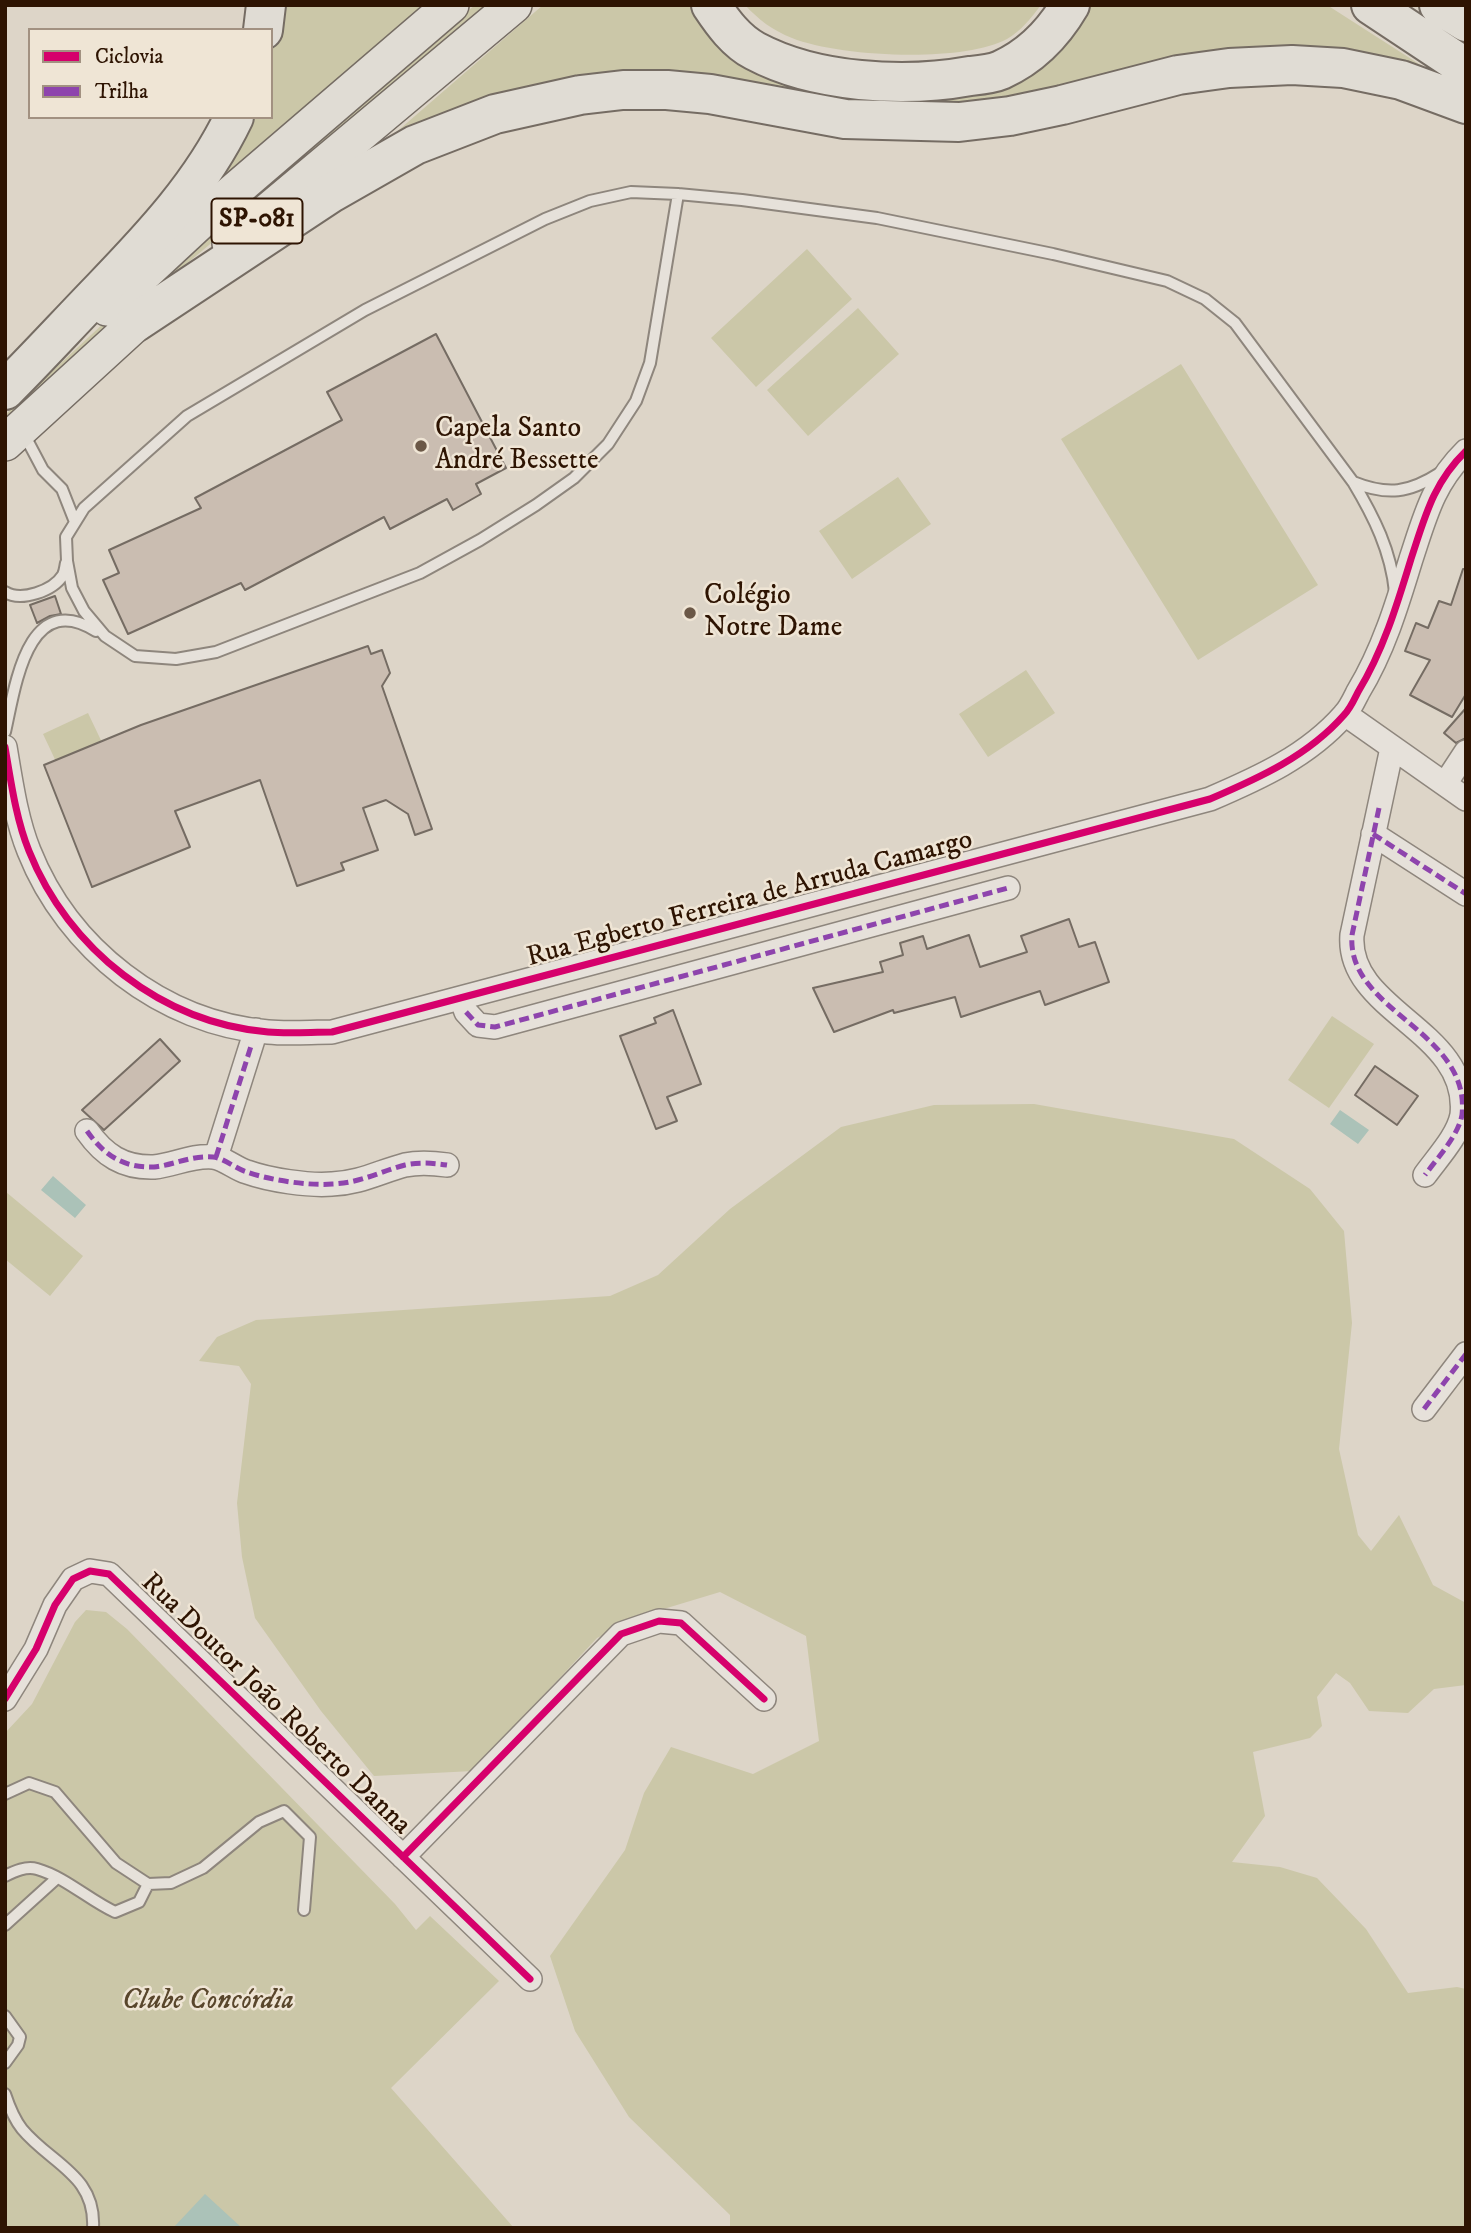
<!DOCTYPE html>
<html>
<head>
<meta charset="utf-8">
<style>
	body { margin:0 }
	#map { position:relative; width:1471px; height:2233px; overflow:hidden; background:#ddd5c8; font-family:"IM FELL DW Pica",serif }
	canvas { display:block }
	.frame { position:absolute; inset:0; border:7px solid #2e1402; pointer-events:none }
	.legend { position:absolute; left:28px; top:28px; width:245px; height:91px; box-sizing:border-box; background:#efe5d5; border:2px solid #a29181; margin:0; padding:9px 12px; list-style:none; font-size:21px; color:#2e1402 }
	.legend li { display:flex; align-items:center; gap:14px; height:35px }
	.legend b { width:35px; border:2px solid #a29181 }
</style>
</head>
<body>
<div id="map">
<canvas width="1471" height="2233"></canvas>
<div class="frame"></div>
<ul class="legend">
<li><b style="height:9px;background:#d6006c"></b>Ciclovia</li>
<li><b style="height:9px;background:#8e44ad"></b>Trilha</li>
</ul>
</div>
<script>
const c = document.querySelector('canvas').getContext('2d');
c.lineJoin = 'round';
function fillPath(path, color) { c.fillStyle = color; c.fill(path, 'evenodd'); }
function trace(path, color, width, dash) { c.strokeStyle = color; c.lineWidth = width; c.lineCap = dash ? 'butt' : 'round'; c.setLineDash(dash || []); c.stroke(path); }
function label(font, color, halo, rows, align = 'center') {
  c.font = font + ' "IM FELL DW Pica",serif'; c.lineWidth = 5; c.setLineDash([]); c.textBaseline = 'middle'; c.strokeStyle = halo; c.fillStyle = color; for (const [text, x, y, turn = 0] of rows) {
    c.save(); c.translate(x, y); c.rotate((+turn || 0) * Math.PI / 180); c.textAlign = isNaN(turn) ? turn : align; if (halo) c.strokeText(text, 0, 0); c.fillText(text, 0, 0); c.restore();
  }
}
const green = new Path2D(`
	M 277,5 L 423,5 L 216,186 L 247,117 L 271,117 L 271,44 Z
	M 475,5 L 496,5 L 172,276 L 5,427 L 5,415 L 106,321 Z
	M 543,5 L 693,5 L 761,73 L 1042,64 L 1068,43 L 1089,5 L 1327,5 L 1433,73 L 1118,77 L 932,111 L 690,80 L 393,135 Z
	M 745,5 L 1041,5 C 1032,17 1021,31 1007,39 C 963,63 839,57 792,38 C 772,30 759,20 745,5 Z
	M 807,249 L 852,299 L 756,387 L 711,338 Z
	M 858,308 L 899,354 L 808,436 L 767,390 Z
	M 1181,364 L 1318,585 L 1198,660 L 1061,439 Z
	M 898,477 L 931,524 L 852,579 L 819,531 Z
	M 1026,670 L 1055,713 L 988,757 L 959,714 Z
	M 88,713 L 146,835 L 101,857 L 43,734 Z
	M 1332,1016 L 1374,1044 L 1329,1108 L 1288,1080 Z
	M 1034,1104 L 1234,1139 L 1310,1189 L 1344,1231 L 1352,1323 L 1339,1449 L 1358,1535 L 1371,1551 L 1399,1515 L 1433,1585 L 1466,1603 L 1466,1685 L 1434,1689 L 1408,1713 L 1369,1711 L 1350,1683 L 1336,1673 L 1317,1697 L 1322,1726 L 1310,1738 L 1253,1752 L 1265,1816 L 1232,1862 L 1280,1867 L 1317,1878 L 1366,1929 L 1408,1993 L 1457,1987 L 1466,1989 L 1466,2228 L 730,2228 L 730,2215 L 629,2117 L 575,2031 L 550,1956 L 625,1850 L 644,1793 L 671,1747 L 753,1774 L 819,1741 L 806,1636 L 720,1592 L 657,1611 L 597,1638 L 473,1771 L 374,1776 L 321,1711 L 255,1618 L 242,1557 L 237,1503 L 251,1384 L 239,1366 L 199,1361 L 217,1337 L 256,1320 L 610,1296 L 658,1275 L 730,1209 L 841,1127 L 934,1105 Z
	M 6,1192 L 83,1256 L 50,1296 L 5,1259 Z
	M 86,1610 L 106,1612 L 127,1629 L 395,1904 L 416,1930 L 430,1916 L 499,1981 L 391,2088 L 514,2228 L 5,2228 L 5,1733 L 32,1704 L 75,1622 Z`);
const water = new Path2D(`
	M 1340,1110 L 1369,1130 L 1358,1144 L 1330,1124 Z
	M 53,1176 L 86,1205 L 75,1218 L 41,1190 Z
	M 205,2194 L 242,2228 L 173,2228 Z`);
const building = new Path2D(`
	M 436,334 L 506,468 L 476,484 L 481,494 L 453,510 L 447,499 L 390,529 L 384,517 L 245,590 L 241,583 L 128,634 L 103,580 L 119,573 L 109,550 L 201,508 L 195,498 L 342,420 L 327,392 Z
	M 1463,569 L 1466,569 L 1466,694 L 1452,717 L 1410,695 L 1430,660 L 1405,651 L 1416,623 L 1428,628 L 1439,601 L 1451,605 Z
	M 55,596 L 61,614 L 50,616 L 37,623 L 30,605 Z
	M 368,646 L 371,654 L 382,650 L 390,673 L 382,686 L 432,829 L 415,835 L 408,814 L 386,800 L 363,808 L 378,850 L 341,863 L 344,870 L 297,886 L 260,780 L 175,811 L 190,847 L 92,887 L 44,765 L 141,725 Z
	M 1466,708 L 1466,738 L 1456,743 L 1444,733 Z
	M 1069,919 L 1079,947 L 1095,942 L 1109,982 L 1045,1005 L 1040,991 L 961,1017 L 955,997 L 894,1013 L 893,1010 L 834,1032 L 813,988 L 883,972 L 880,962 L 903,955 L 900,943 L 923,936 L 927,949 L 969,935 L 980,967 L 1027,952 L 1021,936 Z
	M 673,1010 L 701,1084 L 667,1097 L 677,1121 L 656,1129 L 620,1036 L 656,1023 L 654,1018 Z
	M 160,1039 L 180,1061 L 104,1130 L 82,1110 Z
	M 1375,1066 L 1418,1096 L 1397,1125 L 1355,1095 Z`);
const service = new Path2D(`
	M 678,194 L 650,363 L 636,401 L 608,444 L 574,478 L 536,505 L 480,540 L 420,573 L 216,652 L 176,659 L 135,656 L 105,636 L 84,611 L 72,588 L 67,561 L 66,537 L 84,508 L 187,416 L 365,310 L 545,219 L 590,201 L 631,192 L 678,194 L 742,200 L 877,218 L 1053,254 L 1167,281 L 1205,299 L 1235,323 L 1353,482
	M 24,434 L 43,470 L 62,489 L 75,522
	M 5,592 C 21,602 53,591 63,575 C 65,571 65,567 66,563
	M 1395,592 C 1391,551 1374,517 1353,482 C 1388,496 1409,493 1440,473
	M 5,732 C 15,688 27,588 96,631
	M 5,1794 L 29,1783 L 55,1792 L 116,1863 L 148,1884 L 171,1883 L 203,1868 L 259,1822 L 284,1811 L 310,1837 L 304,1910
	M 5,1876 C 15,1871 26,1866 37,1869 C 65,1877 89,1900 115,1912 L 139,1902 L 148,1884
	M 5,1925 L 57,1878
	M 5,2016 L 20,2037 L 18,2045 L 5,2063
	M 5,2094 C 9,2106 14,2119 22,2129 C 51,2164 96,2175 93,2228`);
const minor = new Path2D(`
	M 1345,714 L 1466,799
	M 5,747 C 11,782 16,819 29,851 C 68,949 162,1023 268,1032 C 289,1034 311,1032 332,1032 L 1210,799 C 1259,778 1308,756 1344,715 C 1350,709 1354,700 1358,692 C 1383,651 1397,605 1411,559 C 1425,517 1433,483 1466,451
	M 1392,748 L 1352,935 C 1346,1012 1471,1030 1462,1115 C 1458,1136 1438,1157 1425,1175
	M 1445,784 L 1466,752
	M 1373,834 L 1466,894
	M 461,998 L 466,1012 L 478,1025 L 495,1027 L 1008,888
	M 87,1131 C 104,1155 123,1168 154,1167 C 174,1165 192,1155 213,1157 C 224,1158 236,1169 247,1172 C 269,1180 309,1186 332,1184 C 360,1183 379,1172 405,1165 C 419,1162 433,1163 447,1165
	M 216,1157 L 256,1030
	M 1424,1409 L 1466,1354
	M 5,1699 L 36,1649 L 55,1605 L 73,1579 L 90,1571 L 109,1574 L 530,1979
	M 403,1857 L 621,1634 L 659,1621 L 681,1623 L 764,1699`);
const primary = new Path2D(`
	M 230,243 L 514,5
	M 107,308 L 219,204 L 451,5
	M 5,443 L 157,304`);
const motorway = new Path2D(`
	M 711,5 C 723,23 736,41 755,51 C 815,83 904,88 970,76 C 980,75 992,74 1001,70 C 1032,56 1053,34 1070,5
	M 1371,5 L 1466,68
	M 1439,5 L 1466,22
	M 263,30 L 266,5
	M 136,322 L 331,193 L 415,145 L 495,114 L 580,95 L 623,90 L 667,90 L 710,94 L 845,119 L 959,122 L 1010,116 L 1062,105 L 1178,75 L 1229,68 L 1292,65 L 1343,68 L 1401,80 L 1466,104
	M 5,390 C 38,357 69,323 101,290 C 152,237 202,184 234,117`);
const quiet = new Path2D(`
	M 1379,808 L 1352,935 C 1346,1012 1471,1030 1462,1115 C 1458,1136 1438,1157 1425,1175
	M 1373,834 L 1466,894
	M 466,1012 L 478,1025 L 495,1027 L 1008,888
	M 87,1131 C 104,1155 123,1168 154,1167 C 174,1165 192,1155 213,1157 C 224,1158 236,1169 247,1172 C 269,1180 309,1186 332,1184 C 360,1183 379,1172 405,1165 C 419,1162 433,1163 447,1165
	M 216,1157 L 252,1043
	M 1424,1409 L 1466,1354`);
const cycleway = new Path2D(`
	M 5,747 C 11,782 16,819 29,851 C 68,949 162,1023 268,1032 C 289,1034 311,1032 332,1032 L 1210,799 C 1259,778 1308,756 1344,715 C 1350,709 1354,700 1358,692 C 1383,651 1397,605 1411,559 C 1425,517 1433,483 1466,451
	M 5,1699 L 36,1649 L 55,1605 L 73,1579 L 90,1571 L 109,1574 L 530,1979
	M 403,1857 L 621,1634 L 659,1621 L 681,1623 L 764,1699`);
const markers = [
	[421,446,7,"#6b5847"],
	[690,613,7,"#6b5847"]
];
const shields = [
	[257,221,91]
];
const shieldNames = [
	["SP-081",257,221]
];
const poiNames = [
	["Capela Santo",435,430],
	["André Bessette",435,462],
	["Colégio",704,597],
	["Notre Dame",704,629]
];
const streetNames = [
	["Rua Egberto Ferreira de Arruda Camargo",750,900,-15],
	["Rua Doutor João Roberto Danna",275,1705,44]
];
const parkNames = [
	["Clube Concórdia",208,2002]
];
fillPath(green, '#cbc7a8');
fillPath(water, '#abc2b8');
fillPath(building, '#cabdb1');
trace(building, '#756c63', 2);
trace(service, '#8e867d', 14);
trace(minor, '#8e867d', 26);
trace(primary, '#756c63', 38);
trace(motorway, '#756c63', 42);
trace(service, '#e6e1da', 10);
trace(minor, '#e6e1da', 23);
trace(primary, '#e0dcd4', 35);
trace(motorway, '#e0dcd4', 38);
trace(quiet, '#8e44ad', 5, [10, 5]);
trace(cycleway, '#d6006c', 7);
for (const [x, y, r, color] of markers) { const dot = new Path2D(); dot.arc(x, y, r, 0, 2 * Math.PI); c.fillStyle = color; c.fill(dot); trace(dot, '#efe5d5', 2.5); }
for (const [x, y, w] of shields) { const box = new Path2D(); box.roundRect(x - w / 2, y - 22.5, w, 45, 5); c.fillStyle = '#efe5d5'; c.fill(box); trace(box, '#2e1402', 2); }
label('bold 26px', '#2e1402', null, shieldNames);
label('28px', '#2e1402', '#efe5d5', poiNames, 'left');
label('28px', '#2e1402', '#efe5d5', streetNames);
label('italic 28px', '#59462c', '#efe5d5', parkNames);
</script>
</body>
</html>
